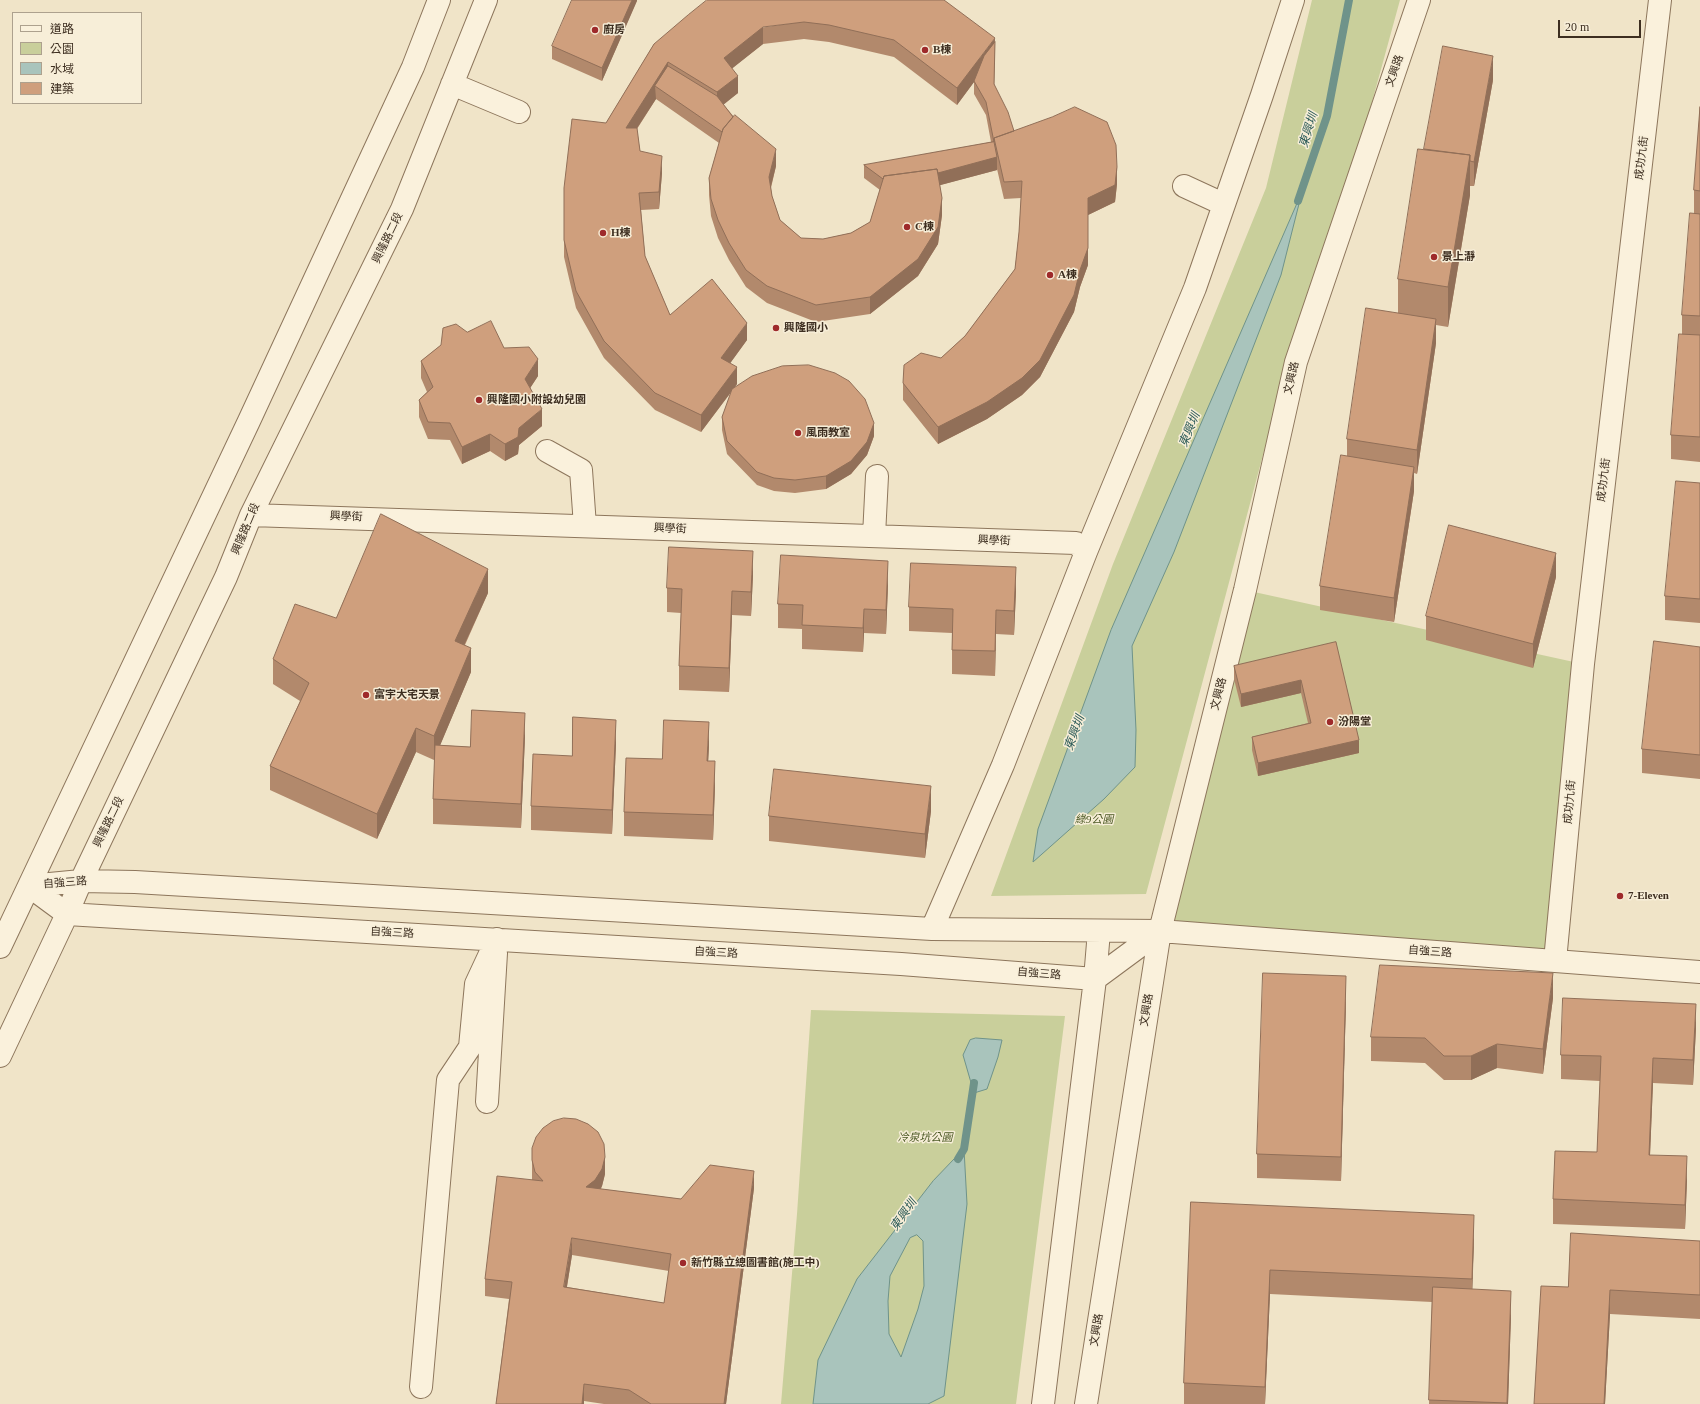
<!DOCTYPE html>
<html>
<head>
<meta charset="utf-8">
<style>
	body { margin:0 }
	#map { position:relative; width:1700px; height:1404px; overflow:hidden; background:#f0e4c8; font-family:"Times New Roman","Noto Sans TC",serif }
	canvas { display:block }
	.legend { position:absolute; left:12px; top:12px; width:130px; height:92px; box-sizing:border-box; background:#f7eed8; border:1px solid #ada18e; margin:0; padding:5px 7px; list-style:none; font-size:12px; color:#3d2e20 }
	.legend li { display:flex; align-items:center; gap:8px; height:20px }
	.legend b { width:20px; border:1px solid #ada18e }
	.scale { position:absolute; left:1558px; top:20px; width:83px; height:18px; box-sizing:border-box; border:2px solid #3d2e20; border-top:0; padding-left:5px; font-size:12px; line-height:14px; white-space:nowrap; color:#3d2e20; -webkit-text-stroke:3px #f7eed8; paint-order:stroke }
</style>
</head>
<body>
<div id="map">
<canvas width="1700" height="1404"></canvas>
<ul class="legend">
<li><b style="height:5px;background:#faf1dc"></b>道路</li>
<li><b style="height:11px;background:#c9cf9b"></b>公園</li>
<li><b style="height:11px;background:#a9c4bc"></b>水域</li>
<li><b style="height:11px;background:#cf9f7d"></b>建築</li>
</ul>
<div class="scale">20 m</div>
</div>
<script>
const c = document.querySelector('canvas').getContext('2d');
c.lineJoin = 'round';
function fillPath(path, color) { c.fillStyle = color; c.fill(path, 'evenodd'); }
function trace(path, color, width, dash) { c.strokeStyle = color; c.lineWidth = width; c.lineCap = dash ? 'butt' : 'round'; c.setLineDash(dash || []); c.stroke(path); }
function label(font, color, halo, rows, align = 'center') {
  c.font = font + ' "Times New Roman","Noto Sans TC",serif'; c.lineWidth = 3; c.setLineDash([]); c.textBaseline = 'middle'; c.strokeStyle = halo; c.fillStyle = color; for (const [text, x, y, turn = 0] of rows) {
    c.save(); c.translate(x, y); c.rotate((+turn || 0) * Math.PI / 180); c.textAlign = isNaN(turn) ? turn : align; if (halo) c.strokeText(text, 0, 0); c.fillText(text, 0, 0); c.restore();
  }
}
const green = new Path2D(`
	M 1312,0 L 1400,0 L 1358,153 L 1300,316 L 1146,894 L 991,896 L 1113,564 L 1266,188 Z
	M 1245,590 L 1583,664 L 1555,961 L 1160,931 Z
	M 811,1010 L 1065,1016 L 1016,1404 L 781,1404 L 797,1214 Z`);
const water = new Path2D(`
	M 1302,192 L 1281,275 L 1174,552 L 1132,646 L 1136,730 L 1135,767 L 1104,799 L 1033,862 L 1038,829 L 1111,630 Z
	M 976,1038 L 1002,1040 L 998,1057 L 987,1089 L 974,1093 L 963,1055 L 970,1040 Z
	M 964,1149 L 967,1204 L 944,1396 L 928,1404 L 813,1404 L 818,1360 L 857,1279 L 933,1181 ZM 917,1235 L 923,1241 L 924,1286 L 918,1309 L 901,1357 L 889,1334 L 888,1301 L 890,1276 L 910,1238 Z`);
const stream = new Path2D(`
	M 1298,201 L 1327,116 L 1349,0
	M 958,1159 L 964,1149 L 974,1083`);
const minor = new Path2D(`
	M 452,84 L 519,112
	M 1184,186 L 1223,204
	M 547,451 L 581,470 L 585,526
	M 251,515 L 1076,543 L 1086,552
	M 874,536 L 877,476
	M 932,929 L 1003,765 L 1086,552 L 1195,288 L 1262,95 L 1293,0
	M 1160,931 L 1095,979 L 901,964 L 67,914 L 29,886 L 81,881 L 135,882 L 932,929 L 1160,931 L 1700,972
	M 0,947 L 249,421 L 413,67 L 439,0
	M 1555,961 L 1583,664 L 1660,0
	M 0,1056 L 67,914 L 81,881 L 226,577 L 251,515 L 402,209 L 486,0
	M 487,1102 L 496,953
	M 421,1387 L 448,1080 L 470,1047 L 476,984 L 497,939
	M 1043,1404 L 1095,979 L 1099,931
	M 1086,1404 L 1160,931 L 1245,590 L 1296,362 L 1419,0`);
const wall = new Path2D(`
	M 637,0 L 602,81 L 552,59 L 552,46 Z
	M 944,0 L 994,84 L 1014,131 L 1117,184 L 1115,202 L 1088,215 L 1088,265 L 1080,287 L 1074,312 L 1040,377 L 1022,395 L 987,419 L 938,444 L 903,400 L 903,383 L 941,358 L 965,336 L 1015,269 L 1019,232 L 1021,198 L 1004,199 L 997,169 L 997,170 L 940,185 L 942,215 L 938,244 L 918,276 L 870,314 L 816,322 L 767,303 L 746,287 L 729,260 L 718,238 L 711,216 L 709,195 L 709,178 L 719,143 L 656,99 L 637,129 L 640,151 L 662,173 L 659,209 L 641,210 L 645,256 L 670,315 L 747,340 L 730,363 L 737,384 L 734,388 L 874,436 L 867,455 L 851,474 L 826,489 L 795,493 L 774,491 L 757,485 L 727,454 L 722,430 L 722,417 L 732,391 L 701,432 L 655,410 L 604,358 L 576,308 L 564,257 L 564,188 L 606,123 L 654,44 ZM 804,39 L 829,42 L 894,57 L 957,105 L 974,82 L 974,94 L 986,115 L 991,142 L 864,165 L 864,178 L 880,190 L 870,222 L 851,233 L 823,239 L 801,238 L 780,220 L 772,196 L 771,188 L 776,166 L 723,104 L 738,93 L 732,68 L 763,44 Z
	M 1493,80 L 1474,186 L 1470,186 L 1470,195 L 1448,327 L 1436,325 L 1436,343 L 1417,474 L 1414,473 L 1414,491 L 1394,622 L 1320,610 L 1320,586 L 1347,456 L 1347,439 L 1398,313 L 1398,279 L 1424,149 Z
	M 1700,107 L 1700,462 L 1671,459 L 1671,435 L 1682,334 L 1682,315 L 1694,214 L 1694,190 Z
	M 467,332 L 504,348 L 538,376 L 530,388 L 542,426 L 519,445 L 518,454 L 505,461 L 490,451 L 462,464 L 450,440 L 428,439 L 419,417 L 419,400 L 427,392 L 421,378 L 421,361 L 441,345 Z
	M 1700,483 L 1700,623 L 1665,620 L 1665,596 Z
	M 753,575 L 751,616 L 732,615 L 729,692 L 679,690 L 679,666 L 681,613 L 667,612 L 667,588 Z
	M 1556,577 L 1533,668 L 1426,640 L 1426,616 Z
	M 888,585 L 886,634 L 864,633 L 863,652 L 802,649 L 802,629 L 778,628 L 778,604 Z
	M 1016,591 L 1014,635 L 996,634 L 995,676 L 952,674 L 952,633 L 909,631 L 909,607 Z
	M 488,593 L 465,645 L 471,672 L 440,745 L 470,747 L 525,737 L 521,828 L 433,824 L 433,799 L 435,757 L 434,760 L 416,752 L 377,839 L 270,790 L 270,766 L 300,701 L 273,684 L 273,659 Z
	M 1336,642 L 1359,753 L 1258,776 L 1252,750 L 1252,737 L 1308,723 L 1301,693 L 1241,707 L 1234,679 L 1234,666 Z
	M 1700,647 L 1700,779 L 1642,773 L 1642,749 Z
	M 616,744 L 612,834 L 531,830 L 531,806 L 572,756 Z
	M 709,746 L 708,761 L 715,785 L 713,840 L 624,836 L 624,812 L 662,759 Z
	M 931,811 L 925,858 L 769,841 L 769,816 Z
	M 1553,998 L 1543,1074 L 1497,1068 L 1471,1080 L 1444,1080 L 1425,1063 L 1371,1061 L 1371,1037 Z
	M 1346,1001 L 1341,1181 L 1257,1178 L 1257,1154 Z
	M 1696,1028 L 1693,1085 L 1653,1083 L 1650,1155 L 1687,1180 L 1685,1229 L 1553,1224 L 1553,1199 L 1597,1152 L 1600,1081 L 1561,1079 L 1561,1055 Z
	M 532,1148 L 605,1174 L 602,1186 L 601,1189 L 681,1199 L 754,1188 L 726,1404 L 604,1404 L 584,1401 L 584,1404 L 496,1404 L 509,1299 L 485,1296 L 485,1279 L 532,1180 ZM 572,1255 L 669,1271 L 664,1303 L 567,1287 Z
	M 1191,1202 L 1474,1239 L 1472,1289 L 1511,1315 L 1508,1404 L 1429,1404 L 1432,1302 L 1270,1294 L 1265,1404 L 1184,1404 L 1184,1383 Z
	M 1700,1241 L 1700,1319 L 1610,1314 L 1605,1404 L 1534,1404 L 1568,1287 Z`);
const shadedWall = new Path2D(`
	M 632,0 L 637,0 L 637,1 L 602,81 L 602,68 Z
	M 763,27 L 763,44 L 724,75 L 724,58 Z
	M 995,38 L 994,97 L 994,55 L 957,105 L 957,88 Z
	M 1493,56 L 1493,80 L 1474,186 L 1474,162 Z
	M 668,62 L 668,79 L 655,86 L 656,99 L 626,145 L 626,128 Z
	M 738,76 L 738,93 L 717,110 L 717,92 Z
	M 776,149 L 776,166 L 769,194 L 769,177 Z
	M 1470,155 L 1470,195 L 1448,327 L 1448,287 Z
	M 662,156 L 662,173 L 659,209 L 659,192 Z
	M 997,157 L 997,170 L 937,186 L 937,173 Z
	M 1117,167 L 1117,184 L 1115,202 L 1088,215 L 1088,265 L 1080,287 L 1074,312 L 1040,377 L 1022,395 L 987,419 L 938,444 L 938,427 L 1088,198 Z
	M 942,198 L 942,215 L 938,244 L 918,276 L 870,314 L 870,297 Z
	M 1436,319 L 1436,343 L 1417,474 L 1417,450 Z
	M 747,323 L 747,340 L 721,376 L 721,358 Z
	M 538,359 L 538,376 L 525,396 L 525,379 Z
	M 737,367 L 737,384 L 701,432 L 701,415 Z
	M 542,409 L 542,426 L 519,445 L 518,454 L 505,461 L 505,444 L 519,428 Z
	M 874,423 L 874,436 L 867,455 L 851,474 L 826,489 L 826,476 Z
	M 490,434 L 490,451 L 462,464 L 462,447 Z
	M 1414,467 L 1414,491 L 1394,622 L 1394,598 Z
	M 753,551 L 753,575 L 751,616 L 751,592 Z
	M 1556,553 L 1556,577 L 1533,668 L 1533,644 Z
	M 888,561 L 888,585 L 886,634 L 886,610 Z
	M 1016,567 L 1016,591 L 1014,635 L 1014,611 Z
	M 488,569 L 488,593 L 455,665 L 455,641 Z
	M 732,591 L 732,615 L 729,692 L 729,668 Z
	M 864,609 L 864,633 L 863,652 L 863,628 Z
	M 996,610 L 996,634 L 995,676 L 995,651 Z
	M 471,648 L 471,672 L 434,760 L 434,736 Z
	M 1301,680 L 1301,693 L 1241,707 L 1241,694 Z
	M 525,713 L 525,737 L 521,828 L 521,804 Z
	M 616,720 L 616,744 L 612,834 L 612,810 Z
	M 709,722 L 709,746 L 707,785 L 707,761 Z
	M 416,728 L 416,752 L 377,839 L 377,814 Z
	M 1359,740 L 1359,753 L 1258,776 L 1258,763 Z
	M 715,761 L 715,785 L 713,840 L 713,815 Z
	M 931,786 L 931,811 L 925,858 L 925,834 Z
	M 1553,973 L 1553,998 L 1543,1074 L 1543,1049 Z
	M 1346,976 L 1346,1001 L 1341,1181 L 1341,1157 Z
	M 1696,1004 L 1696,1028 L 1693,1085 L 1693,1060 Z
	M 1497,1044 L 1497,1068 L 1471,1080 L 1471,1056 Z
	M 1653,1058 L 1653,1083 L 1649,1179 L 1649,1155 Z
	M 1687,1156 L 1687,1180 L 1685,1229 L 1685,1205 Z
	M 605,1157 L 605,1174 L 602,1186 L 595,1197 L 586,1187 Z
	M 754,1171 L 754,1188 L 726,1404 L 724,1404 Z
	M 1474,1215 L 1474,1239 L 1472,1303 L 1472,1279 Z
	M 572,1238 L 572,1255 L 564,1304 L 564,1287 Z
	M 1270,1270 L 1270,1294 L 1265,1404 L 1265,1387 Z
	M 1610,1290 L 1610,1314 L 1605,1404 L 1604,1404 Z
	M 1511,1291 L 1511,1315 L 1508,1404 L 1507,1404 Z
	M 584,1384 L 584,1404 L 582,1404 Z`);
const building = new Path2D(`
	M 572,0 L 632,0 L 602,68 L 552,46 Z
	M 707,0 L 944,0 L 995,38 L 957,88 L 894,40 L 829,25 L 804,22 L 763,27 L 724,58 L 738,76 L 717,92 L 668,62 L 626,128 L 637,128 L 640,151 L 662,156 L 659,192 L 639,193 L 645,256 L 670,315 L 712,279 L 747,323 L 721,358 L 737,367 L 701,415 L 655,393 L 604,341 L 576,291 L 564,240 L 564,188 L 572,119 L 606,123 L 654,44 L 688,15 Z
	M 995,42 L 994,84 L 1008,112 L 1014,131 L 994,138 L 994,142 L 986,102 L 974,81 L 984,56 Z
	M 1443,46 L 1493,56 L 1474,162 L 1470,161 L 1470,155 L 1424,149 Z
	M 668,66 L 717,96 L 733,117 L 723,129 L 722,132 L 655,86 Z
	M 1075,107 L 1107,122 L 1116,145 L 1117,167 L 1115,185 L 1088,198 L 1088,248 L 1080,270 L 1074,295 L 1040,360 L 1022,378 L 987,402 L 938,427 L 903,383 L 904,365 L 921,353 L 941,358 L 965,336 L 1015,269 L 1019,232 L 1022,181 L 1004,182 L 994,138 L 1052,117 Z
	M 1700,107 L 1700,191 L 1694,190 Z
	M 735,115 L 776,149 L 769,177 L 772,196 L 780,220 L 801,238 L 823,239 L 851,233 L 870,222 L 884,176 L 937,169 L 942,198 L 938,227 L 918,259 L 870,297 L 816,305 L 767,286 L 746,270 L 729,243 L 718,220 L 711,199 L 709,178 L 723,129 Z
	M 994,142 L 997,157 L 938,173 L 937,169 L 884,176 L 883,179 L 864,165 Z
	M 1418,149 L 1470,155 L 1448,287 L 1398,279 Z
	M 1690,213 L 1700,214 L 1700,316 L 1682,315 Z
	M 1366,308 L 1436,319 L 1417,450 L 1347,439 Z
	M 491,321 L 504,348 L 529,347 L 538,359 L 525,379 L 542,409 L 519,428 L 518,437 L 505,444 L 490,434 L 462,447 L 450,423 L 428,422 L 419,400 L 433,387 L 421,361 L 441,345 L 443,328 L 456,324 L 467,332 Z
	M 1679,334 L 1700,335 L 1700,437 L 1671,435 Z
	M 809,365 L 835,373 L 849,381 L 865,399 L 874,423 L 867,442 L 851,461 L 826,476 L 795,480 L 774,478 L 757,472 L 727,441 L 722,417 L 732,389 L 752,376 L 782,366 Z
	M 1341,455 L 1414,467 L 1394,598 L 1320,586 Z
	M 1676,481 L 1700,483 L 1700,599 L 1665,596 Z
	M 381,514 L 488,569 L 455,641 L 471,648 L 434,736 L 416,728 L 377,814 L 270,766 L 309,683 L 273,659 L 295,604 L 336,618 Z
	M 1449,525 L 1556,553 L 1533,644 L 1426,616 Z
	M 669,547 L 753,551 L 751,592 L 732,591 L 729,668 L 679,666 L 682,589 L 667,588 Z
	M 781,555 L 888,561 L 886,610 L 864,609 L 863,628 L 802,625 L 803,605 L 778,604 Z
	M 911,563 L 1016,567 L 1014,611 L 996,610 L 995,651 L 952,650 L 953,609 L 909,607 Z
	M 1654,641 L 1700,647 L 1700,755 L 1642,749 Z
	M 1336,642 L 1359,740 L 1258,763 L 1252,737 L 1311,723 L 1301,680 L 1241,694 L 1234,666 Z
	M 472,710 L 525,713 L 521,804 L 433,799 L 435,745 L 470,747 Z
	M 573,717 L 616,720 L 612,810 L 531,806 L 533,754 L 572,756 Z
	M 664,720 L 709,722 L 707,761 L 715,761 L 713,815 L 624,812 L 626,758 L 662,759 Z
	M 774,769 L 931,786 L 925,834 L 769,816 Z
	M 1380,965 L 1553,973 L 1543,1049 L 1497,1044 L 1471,1056 L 1444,1056 L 1425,1038 L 1371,1037 Z
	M 1263,973 L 1346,976 L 1341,1157 L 1257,1154 Z
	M 1563,998 L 1696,1004 L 1693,1060 L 1653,1058 L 1649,1155 L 1687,1156 L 1685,1205 L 1553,1199 L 1555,1151 L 1597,1152 L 1601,1056 L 1561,1055 Z
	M 564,1118 L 576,1119 L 588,1124 L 598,1132 L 604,1144 L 605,1157 L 602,1169 L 595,1180 L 586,1187 L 681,1199 L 710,1165 L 754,1171 L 724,1404 L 651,1404 L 629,1390 L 584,1384 L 582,1404 L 496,1404 L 512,1282 L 485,1279 L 497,1176 L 543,1181 L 535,1172 L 532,1160 L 532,1148 L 536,1137 L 543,1128 L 553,1121 ZM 572,1238 L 671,1254 L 664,1303 L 564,1287 Z
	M 1191,1202 L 1474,1215 L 1472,1279 L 1270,1270 L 1265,1387 L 1184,1383 Z
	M 1571,1233 L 1700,1241 L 1700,1295 L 1610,1290 L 1604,1404 L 1534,1404 L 1541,1286 L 1568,1287 Z
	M 1433,1287 L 1511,1291 L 1507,1403 L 1429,1400 Z`);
const markers = [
	[595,30,4,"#9e2a2b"],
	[925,50,4,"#9e2a2b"],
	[907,227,4,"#9e2a2b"],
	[603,233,4,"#9e2a2b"],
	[1434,257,4,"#9e2a2b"],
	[1050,275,4,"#9e2a2b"],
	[776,328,4,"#9e2a2b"],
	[479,400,4,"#9e2a2b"],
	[798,433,4,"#9e2a2b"],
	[366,695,4,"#9e2a2b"],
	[1330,722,4,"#9e2a2b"],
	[1620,896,4,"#9e2a2b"],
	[683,1263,4,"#9e2a2b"]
];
const poiNames = [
	["廚房",603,30],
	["B棟",933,50],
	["C棟",915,227],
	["H棟",611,233],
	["景上瀞",1442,257],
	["A棟",1058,275],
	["興隆國小",784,328],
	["興隆國小附設幼兒園",487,400],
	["風雨教室",806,433],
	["富宇大宅天景",374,695],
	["汾陽堂",1338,722],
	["7-Eleven",1628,896],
	["新竹縣立總圖書館(施工中)",691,1263]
];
const streetNames = [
	["文興路",1395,71,-71],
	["成功九街",1642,158,-83],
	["興隆路二段",388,238,-64],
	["文興路",1292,378,-77],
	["成功九街",1604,480,-83],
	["興學街",346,517,2],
	["興隆路二段",246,529,-67],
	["興學街",670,529,2],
	["興學街",994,541,2],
	["文興路",1219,694,-76],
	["成功九街",1570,802,-85],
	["興隆路二段",109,822,-64],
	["自強三路",65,883,-4],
	["自強三路",392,933,3],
	["自強三路",1430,952,4],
	["自強三路",716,953,3],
	["自強三路",1039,974,5],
	["文興路",1147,1010,-81],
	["文興路",1097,1330,-81]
];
const parkNames = [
	["綠9公園",1094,820],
	["冷泉坑公園",925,1138]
];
const waterNames = [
	["東興圳",1309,130,-73],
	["東興圳",1190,430,-68],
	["東興圳",1075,733,-70],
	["東興圳",904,1215,-55]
];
fillPath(green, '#c9cf9b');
fillPath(water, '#a9c4bc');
trace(water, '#6f938a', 1);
trace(stream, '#6f938a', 8);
trace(minor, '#8d765c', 24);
trace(minor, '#faf1dc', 22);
fillPath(wall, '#b2896c');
fillPath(shadedWall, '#916f58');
fillPath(building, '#cf9f7d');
trace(building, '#916f58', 1);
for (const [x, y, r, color] of markers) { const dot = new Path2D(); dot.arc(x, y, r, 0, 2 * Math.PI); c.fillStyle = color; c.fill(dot); trace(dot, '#f7eed8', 1.5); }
label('bold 11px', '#3d2e20', '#f7eed8', poiNames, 'left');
label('11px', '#3d2e20', '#f7eed8', streetNames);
label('italic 11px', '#4d5a26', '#f7eed8', parkNames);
label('italic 12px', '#2f5d5a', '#f7eed8', waterNames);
</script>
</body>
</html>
